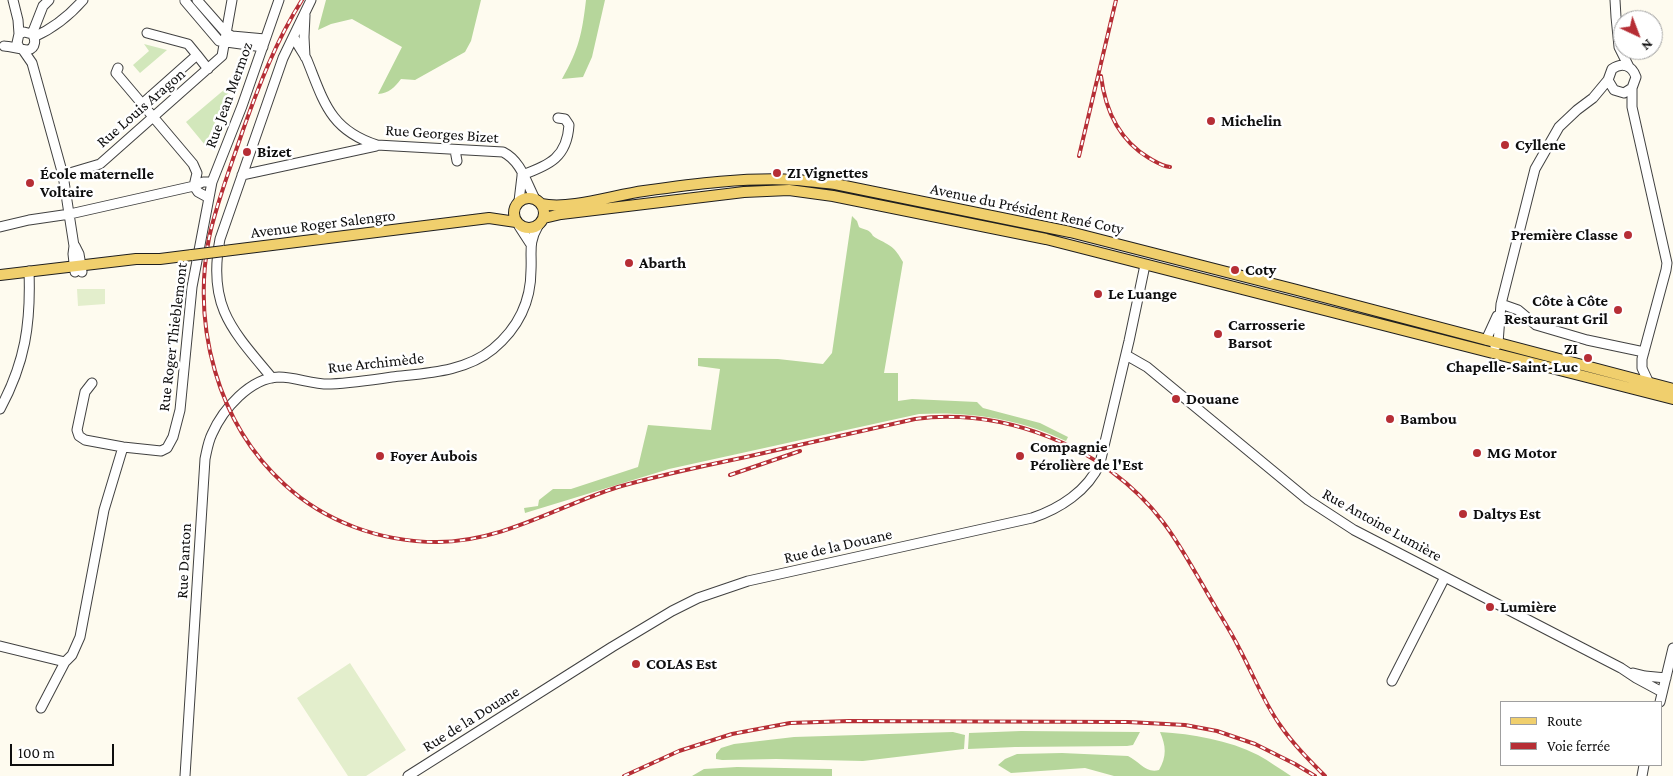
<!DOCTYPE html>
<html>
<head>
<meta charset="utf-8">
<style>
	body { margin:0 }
	#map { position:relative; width:1673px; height:776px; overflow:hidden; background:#fefbef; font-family:"Crimson Pro",serif }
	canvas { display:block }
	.legend { position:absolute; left:1500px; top:701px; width:162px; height:65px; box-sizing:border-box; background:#fff; border:1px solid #9f9f9f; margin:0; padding:6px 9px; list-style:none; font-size:15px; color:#0e0e0e }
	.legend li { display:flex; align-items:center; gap:10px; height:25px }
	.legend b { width:25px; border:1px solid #9f9f9f }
	.north { position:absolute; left:1613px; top:10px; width:50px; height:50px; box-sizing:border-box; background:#fff; border:1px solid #9f9f9f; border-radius:50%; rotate:137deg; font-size:14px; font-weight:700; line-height:20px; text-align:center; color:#0e0e0e }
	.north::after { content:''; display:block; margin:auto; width:18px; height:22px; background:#b62e35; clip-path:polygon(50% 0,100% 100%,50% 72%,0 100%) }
	.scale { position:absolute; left:10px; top:744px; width:104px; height:22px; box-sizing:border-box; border:2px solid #0e0e0e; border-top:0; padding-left:6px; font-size:15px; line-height:18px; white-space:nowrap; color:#0e0e0e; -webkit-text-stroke:4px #fff; paint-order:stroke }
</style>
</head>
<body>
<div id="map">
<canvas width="1673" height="776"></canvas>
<ul class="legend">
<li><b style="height:6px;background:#f0cf6d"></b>Route</li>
<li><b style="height:6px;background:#b62e35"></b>Voie ferrée</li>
</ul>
<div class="north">N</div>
<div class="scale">100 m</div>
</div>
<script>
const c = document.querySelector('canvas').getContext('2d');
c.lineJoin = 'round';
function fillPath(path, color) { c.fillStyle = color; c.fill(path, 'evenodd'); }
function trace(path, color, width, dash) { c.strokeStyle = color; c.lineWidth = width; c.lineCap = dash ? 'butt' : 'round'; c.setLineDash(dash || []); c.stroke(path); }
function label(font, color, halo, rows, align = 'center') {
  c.font = font + ' "Crimson Pro",serif'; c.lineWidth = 5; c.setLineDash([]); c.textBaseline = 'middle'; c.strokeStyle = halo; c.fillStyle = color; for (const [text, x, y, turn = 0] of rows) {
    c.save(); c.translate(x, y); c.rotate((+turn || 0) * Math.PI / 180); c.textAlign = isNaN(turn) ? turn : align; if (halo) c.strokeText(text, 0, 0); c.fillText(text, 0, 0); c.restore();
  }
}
const green = new Path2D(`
	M 144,44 L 167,50 L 140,73 L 133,65 L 149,51 Z
	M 225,89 L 228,93 L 205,145 L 186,122 Z`);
const forest = new Path2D(`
	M 326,0 L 481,0 L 471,41 L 465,52 L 415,80 L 401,79 C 394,88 389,93 378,94 L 402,47 L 352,19 L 331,24 L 318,30 Z
	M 586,0 L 605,0 L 592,57 L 583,77 L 562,79 C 579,49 582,34 586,0 Z
	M 852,216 L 857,221 L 859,227 C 862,229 867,229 870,232 C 874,236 871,235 876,238 C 891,246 894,246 903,262 L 884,373 L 898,373 L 898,401 L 912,399 L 977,402 L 983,408 L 1040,423 L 1068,437 L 1066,441 C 1021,419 969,411 919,414 L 669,469 L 525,513 L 524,508 L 538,506 L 539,500 L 553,489 L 571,489 L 638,467 L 648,425 L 711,430 L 720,369 L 698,366 L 698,358 L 778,359 L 823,364 L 832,353 Z
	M 1021,731 L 1140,732 L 1133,745 L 1127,746 L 1015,747 L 968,749 L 969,733 Z
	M 953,732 L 965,735 L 964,749 L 863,761 L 776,759 L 722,760 L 716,759 L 716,754 L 721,748 L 734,744 L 794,737 Z
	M 1160,732 C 1193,734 1228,740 1258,755 C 1269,761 1280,769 1291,776 L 1114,776 L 1085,768 L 1011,773 L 998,765 L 1005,759 L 1017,754 L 1062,753 L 1128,756 C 1139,761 1146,774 1159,770 C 1167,756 1166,746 1160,732 Z
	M 737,767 L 832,769 L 832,776 L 692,776 L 704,769 Z`);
const pitch = new Path2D(`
	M 77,289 L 105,289 L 105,304 L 78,306 Z
	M 350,663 L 406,750 L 366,776 L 348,776 L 297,698 Z`);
const minor = new Path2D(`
	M 13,0 L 18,20 L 19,34
	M 186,0 L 185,1 L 219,41 L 263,47
	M 197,0 L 226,33 L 232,36 L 265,39
	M 1615,0 L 1616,17 L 1619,47 L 1629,67
	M 147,33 L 188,44 L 197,55
	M 32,34 L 43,6 L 49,0
	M 34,37 C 54,28 69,16 83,0
	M 294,37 C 297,45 303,52 307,60 C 324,102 330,130 377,145 L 503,152 C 521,161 526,182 535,199
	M 4,46 C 7,46 26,50 28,50 C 36,48 36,39 32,34 L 24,32 L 19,34 L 17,43 L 19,47
	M 23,50 L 32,63 L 63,175 L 74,246 L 73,254 L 75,272
	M 305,57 L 304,37 L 305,15
	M 118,68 L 116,73 L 193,164 L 197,173 L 194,186
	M 1632,88 L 1632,107 L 1667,263 L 1666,270 L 1642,359 L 1642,368 L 1648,381
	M 143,103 L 197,55 L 208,69
	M 455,150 L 457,161
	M 63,175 L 100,164 L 222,56 L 232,0
	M 242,175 L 376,146
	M 522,175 C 550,165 567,157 569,125 L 565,119 L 558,118
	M 194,186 L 198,192 L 209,198
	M 519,201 L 522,176
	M 519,226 L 530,243
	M 0,227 L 29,220 L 70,214 L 194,186 L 203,182 L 212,182
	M 75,246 L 79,254 L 82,272
	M 1501,304 L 1518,310 L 1536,325 L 1587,340 L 1644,352
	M 1486,340 L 1497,316
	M 1495,347 L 1498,343 L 1501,304 L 1535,169 L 1559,127 L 1577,110 L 1593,98 L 1608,80 L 1612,69 C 1622,62 1632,65 1636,77 L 1632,88 L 1624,93 L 1614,90 L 1608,80
	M 1126,355 L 1147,367 L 1308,500 L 1354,530 L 1621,668 L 1636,678 L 1662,692
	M 272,378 C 232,330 207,306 220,239 L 283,58 L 311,0
	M 92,383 L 85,392 L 77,430 L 79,436 L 85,440 L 123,447 L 161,451 L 167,448 L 173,437 L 180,410 L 192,287 L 212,182 L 242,106 L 279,0
	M 0,409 C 25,363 31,324 29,271
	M 0,646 L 65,662 L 72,655 L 80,637 L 104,510 L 123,447
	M 1633,673 L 1645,676 L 1666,678
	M 1392,681 L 1445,577
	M 1660,702 L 1673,648
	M 41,708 L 65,662
	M 185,776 L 205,459 C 207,450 208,442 212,434 C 223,409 250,378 279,377 C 296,377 314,385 331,384 C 352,383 372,380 392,377 C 426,373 465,372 493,349 C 517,329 531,302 531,270 C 532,252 528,243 538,226
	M 408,776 L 612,647 L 672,611 L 698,598 L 748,581 L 1032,518 C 1059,509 1088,491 1100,463 L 1129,341 L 1145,265
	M 1642,776 L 1644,765`);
const major = new Path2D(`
	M514 213a15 15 0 1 1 30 0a15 15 0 1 1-30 0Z
	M 541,204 C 571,210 614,195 644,191 C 693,184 747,177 797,180 C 809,181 822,183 835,184 L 1070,232 L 1297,290 L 1673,389
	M 544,218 L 561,214 L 744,192 L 789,190 L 833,196 L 1046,239 L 1673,399
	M 224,251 L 489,218 L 516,222
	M 0,275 L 136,259 L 160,259 L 192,255`);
const rail = new Path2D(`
	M 302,0 C 276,41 259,85 243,130 C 231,166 217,201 209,238 C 192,326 217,423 284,484 C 325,522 381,542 437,542 C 502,542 558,506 618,487 C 660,475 703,466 746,457 C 802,444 859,432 915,419 C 961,413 1006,420 1049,437 C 1093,454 1134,484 1163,522 C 1179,543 1192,567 1205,589 C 1216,609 1229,628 1239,648 C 1253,674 1263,701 1280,725 C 1293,744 1309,760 1325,776
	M 1101,76 C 1105,109 1119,140 1149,158 C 1156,162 1162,166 1170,167
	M 1079,156 L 1116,0
	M 730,475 L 800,451
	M 624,776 L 679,751 L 732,734 L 790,723 L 849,721 L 1128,722 L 1185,725 L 1217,731 L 1255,744 L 1295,764 L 1315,776`);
const majorBridge = new Path2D(`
	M 192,255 L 224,251`);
const markers = [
	[1211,121,5,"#b62e35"],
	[1505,145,5,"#b62e35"],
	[247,152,5,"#b62e35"],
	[777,173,5,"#b62e35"],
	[30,183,5,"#b62e35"],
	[1628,235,5,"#b62e35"],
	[629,263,5,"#b62e35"],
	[1235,270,5,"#b62e35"],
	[1098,294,5,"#b62e35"],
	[1618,310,5,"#b62e35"],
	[1218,334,5,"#b62e35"],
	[1588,358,5,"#b62e35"],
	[1176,399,5,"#b62e35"],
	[1390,419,5,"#b62e35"],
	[1477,453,5,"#b62e35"],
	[380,456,5,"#b62e35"],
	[1020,456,5,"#b62e35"],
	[1463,514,5,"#b62e35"],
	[1490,607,5,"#b62e35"],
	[636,664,5,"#b62e35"]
];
const streetNames = [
	["Rue Jean Mermoz",229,95,-70],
	["Rue Louis Aragon",141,108,-41],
	["Rue Georges Bizet",442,134,4],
	["Avenue du Président René Coty",1027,209,12],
	["Avenue Roger Salengro",323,224,-7],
	["Rue Roger Thieblemont",173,337,-83],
	["Rue Archimède",376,363,-6],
	["Rue Antoine Lumière",1382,525,29],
	["Rue de la Douane",838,546,-13],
	["Rue Danton",184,561,-87],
	["Rue de la Douane",471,719,-32]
];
const poiNames = [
	["Michelin",1221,121],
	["Cyllene",1515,145],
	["Bizet",257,152],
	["ZI Vignettes",787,173],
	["École maternelle",40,174],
	["Voltaire",40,192],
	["Première Classe",1618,235,"right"],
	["Abarth",639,263],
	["Coty",1245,270],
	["Le Luange",1108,294],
	["Côte à Côte",1608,301,"right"],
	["Restaurant Gril",1608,319,"right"],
	["Carrosserie",1228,325],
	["Barsot",1228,343],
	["ZI",1578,349,"right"],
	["Chapelle-Saint-Luc",1578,367,"right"],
	["Douane",1186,399],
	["Bambou",1400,419],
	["Compagnie",1030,447],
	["Pérolière de l'Est",1030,465],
	["MG Motor",1487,453],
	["Foyer Aubois",390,456],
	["Daltys Est",1473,514],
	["Lumière",1500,607],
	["COLAS Est",646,664]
];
fillPath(green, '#d2e7bb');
fillPath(forest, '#b6d69b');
fillPath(pitch, '#e3eecc');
trace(minor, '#414141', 11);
trace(major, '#1f1f1f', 12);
trace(minor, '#fff', 9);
trace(major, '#f0cf6d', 10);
trace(rail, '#b62e35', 4);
trace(rail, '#fff', 2, [5.5]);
trace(majorBridge, '#1f1f1f', 12, []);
trace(majorBridge, '#f0cf6d', 10);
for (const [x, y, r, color] of markers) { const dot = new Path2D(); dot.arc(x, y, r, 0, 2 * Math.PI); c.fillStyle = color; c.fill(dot); trace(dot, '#fff', 2); }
label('16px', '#0e0e0e', '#fff', streetNames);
label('bold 16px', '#0e0e0e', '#fff', poiNames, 'left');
</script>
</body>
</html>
